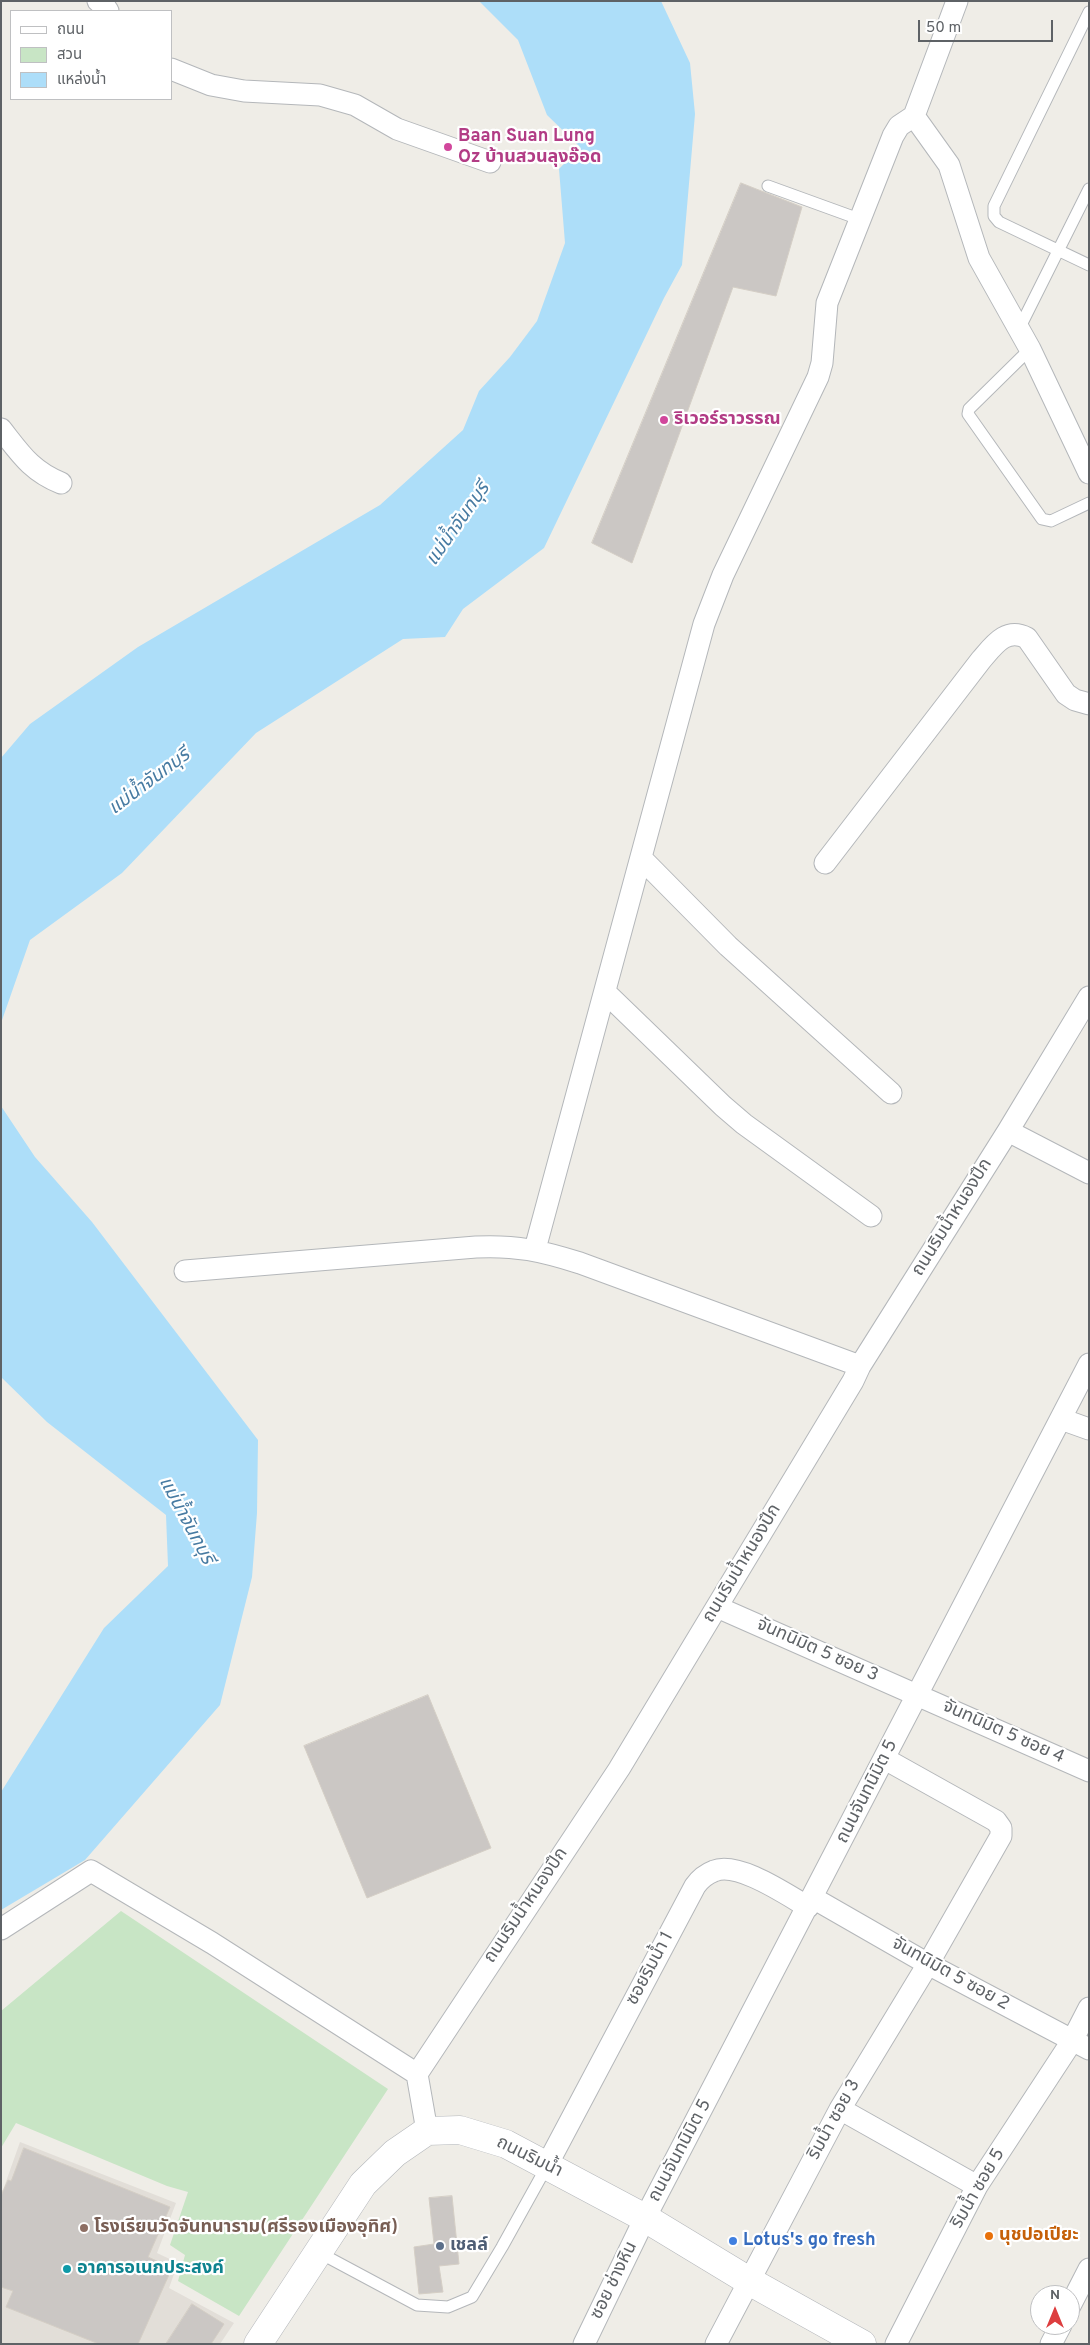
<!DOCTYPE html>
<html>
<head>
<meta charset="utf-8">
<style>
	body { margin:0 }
	#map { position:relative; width:1090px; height:2345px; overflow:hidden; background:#efede7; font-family:Overpass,"Noto Sans Thai",sans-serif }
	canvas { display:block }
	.frame { position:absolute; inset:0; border:2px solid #5e6266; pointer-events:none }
	.legend { position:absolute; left:10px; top:10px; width:162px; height:90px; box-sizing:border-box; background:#fff; border:1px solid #bfc0c2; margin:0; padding:6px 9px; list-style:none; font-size:15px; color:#5e6266 }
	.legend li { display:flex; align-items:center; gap:10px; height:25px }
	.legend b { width:25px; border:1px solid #bfc0c2 }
	.north { position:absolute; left:1030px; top:2285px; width:50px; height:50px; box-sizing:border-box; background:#fff; border:1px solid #bfc0c2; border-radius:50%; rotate:0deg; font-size:14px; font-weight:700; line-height:20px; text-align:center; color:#5e6266 }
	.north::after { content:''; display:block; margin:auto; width:18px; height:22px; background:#dd3e3f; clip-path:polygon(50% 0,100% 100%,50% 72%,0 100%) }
	.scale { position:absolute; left:918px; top:20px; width:135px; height:22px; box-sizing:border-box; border:2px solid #5e6266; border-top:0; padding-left:6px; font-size:15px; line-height:18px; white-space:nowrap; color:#5e6266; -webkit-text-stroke:4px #fff; paint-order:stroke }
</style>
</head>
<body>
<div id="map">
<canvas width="1090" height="2345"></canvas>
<div class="frame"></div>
<ul class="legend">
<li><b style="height:6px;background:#fff"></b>ถนน</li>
<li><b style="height:14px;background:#c8e5c5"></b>สวน</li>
<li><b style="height:14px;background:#addef9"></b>แหล่งน้ำ</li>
</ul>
<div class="north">N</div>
<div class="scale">50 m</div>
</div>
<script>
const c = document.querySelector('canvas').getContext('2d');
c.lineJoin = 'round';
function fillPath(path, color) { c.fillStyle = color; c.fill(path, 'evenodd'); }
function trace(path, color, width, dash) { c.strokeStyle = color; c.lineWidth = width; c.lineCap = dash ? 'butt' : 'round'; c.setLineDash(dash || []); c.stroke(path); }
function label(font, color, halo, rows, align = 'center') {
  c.font = font + ' Overpass,"Noto Sans Thai",sans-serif'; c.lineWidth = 4.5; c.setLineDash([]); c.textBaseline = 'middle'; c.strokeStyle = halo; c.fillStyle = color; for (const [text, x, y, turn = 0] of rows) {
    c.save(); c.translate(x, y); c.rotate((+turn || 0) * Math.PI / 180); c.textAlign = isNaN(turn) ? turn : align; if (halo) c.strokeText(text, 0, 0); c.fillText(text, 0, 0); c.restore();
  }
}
const education = new Path2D(`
	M 20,2142 L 176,2203 L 157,2253 L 178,2263 L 169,2288 L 234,2323 L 220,2344 L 1,2344 L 1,2190 L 3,2190 Z`);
const green = new Path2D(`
	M 121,1911 L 388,2089 L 239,2316 L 178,2281 L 185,2255 L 170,2245 L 188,2192 L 167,2186 L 16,2123 L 1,2148 L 1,2011 Z`);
const water = new Path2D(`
	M 479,1 L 661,1 L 690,63 L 695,114 L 682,265 L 664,298 L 544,548 L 463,609 L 445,637 L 403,639 L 256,733 L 122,873 L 30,940 L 1,1023 L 1,758 L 30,724 L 138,647 L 380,505 L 463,430 L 479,391 L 510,357 L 537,321 L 565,243 L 559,169 L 580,147 L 547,115 L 518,40 Z
	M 1,1106 L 35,1157 L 92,1222 L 258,1440 L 257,1513 L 252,1577 L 220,1705 L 85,1860 L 1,1910 L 1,1792 L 104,1628 L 168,1566 L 166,1515 L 47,1422 L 1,1377 Z`);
const building = new Path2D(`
	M 741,183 L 802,207 L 776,296 L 733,287 L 632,563 L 592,543 Z
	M 428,1695 L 491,1848 L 367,1898 L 304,1746 Z
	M 24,2148 L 170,2207 L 148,2257 L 172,2268 L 138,2344 L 99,2344 L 6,2307 L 13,2291 L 1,2287 L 1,2196 L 8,2180 L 11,2181 Z
	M 452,2196 L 459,2264 L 439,2266 L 443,2292 L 419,2294 L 414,2247 L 434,2244 L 429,2198 Z
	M 192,2304 L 224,2324 L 211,2344 L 166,2344 Z`);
const service = new Path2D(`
	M 1089,12 L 994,206 L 994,216 L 999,222 L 1089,265
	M 768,186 L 859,219
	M 1019,329 L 1089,189
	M 1030,349 L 969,409 L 968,414 L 1042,519 L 1051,521 L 1089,503
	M 318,2252 L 417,2305 L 448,2307 L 472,2297 L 502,2247 L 547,2166`);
const minor = new Path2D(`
	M 98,1 L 104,5 L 108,11
	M 957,1 L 914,116 L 949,165 L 979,258 L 1030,349 L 1089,473
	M 171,69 L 211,85 L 244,91 L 320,95 L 355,105 L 397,129 L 490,162
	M 1,429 C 20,453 31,471 61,483
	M 641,858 L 728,946 L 891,1093
	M 825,863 L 981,660 C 994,645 1006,627 1027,638 L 1066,694 L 1075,700 L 1089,704
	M 605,992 L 723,1106 L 744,1124 L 871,1216
	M 1008,1131 L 1089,1173
	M 535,1249 L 704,624 L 723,575 L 818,377 L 822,363 L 827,303 L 893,136 L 899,126 L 914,116
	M 185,1271 L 476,1247 C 516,1245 542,1251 580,1263 L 860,1366
	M 1061,1419 L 1089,1429
	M 717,1607 L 1089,1771
	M 813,1898 L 928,1964 L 1089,2049
	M 1,1929 L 91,1871 L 212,1943 L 417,2074
	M 840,2109 L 977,2186
	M 427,2131 L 417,2074 L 619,1769 L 853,1381 L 860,1366 L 1008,1131 L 1089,997
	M 547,2165 L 695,1886 C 700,1879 706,1874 714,1871 C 738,1861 787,1895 808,1907
	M 1070,2306 L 1089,2269
	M 584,2344 L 645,2218 L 1089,1364
	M 716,2344 L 840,2109 L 928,1964 L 1001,1836 L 1001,1828 L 996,1821 L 885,1759
	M 896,2344 L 977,2186 L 1072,2041 L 1089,2008
	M 1051,2344 L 1061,2325`);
const secondary = new Path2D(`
	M 258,2344 L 363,2184 L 395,2153 L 427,2131 L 460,2130 L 506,2144 L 645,2218 L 749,2281 L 862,2344`);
const markers = [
	[448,147,5,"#d1479c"],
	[664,420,5,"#d1479c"],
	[84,2228,5,"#8d6e63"],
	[989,2236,5,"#e8710a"],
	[733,2241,5,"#3f7fe0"],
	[440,2246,5,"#5c6f8a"],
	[67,2269,5,"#0f9aa8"]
];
const hotelNames = [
	["Baan Suan Lung",458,137],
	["Oz บ้านสวนลุงอ๊อด",458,158],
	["ริเวอร์ราวรรณ",674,420]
];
const streetNames = [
	["ถนนริมน้ำหนองปึก",953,1218,-58],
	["ถนนริมน้ำหนองปึก",743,1564,-59],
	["จันทนิมิต 5 ซอย 3",817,1651,24],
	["จันทนิมิต 5 ซอย 4",1003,1733,24],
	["ถนนจันทนิมิต 5",868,1792,-63],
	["ถนนริมน้ำหนองปึก",527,1906,-56],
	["ซอยริมน้ำ 1",651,1969,-62],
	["จันทนิมิต 5 ซอย 2",950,1975,29],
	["ริมน้ำ ซอย 3",835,2120,-61],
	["ถนนจันทนิมิต 5",681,2151,-62],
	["ถนนริมน้ำ",529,2158,26],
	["ริมน้ำ ซอย 5",979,2189,-60],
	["ซอย ช่างหิน",615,2281,-64]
];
const educationNames = [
	["โรงเรียนวัดจันทนาราม(ศรีรองเมืองอุทิศ)",94,2228]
];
const foodNames = [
	["นุชปอเปียะ",999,2236]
];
const shopNames = [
	["Lotus's go fresh",743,2241]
];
const serviceNames = [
	["เชลล์",450,2246]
];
const cultureNames = [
	["อาคารอเนกประสงค์",77,2269]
];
const waterNames = [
	["แม่น้ำจันทบุรี",459,525,-55],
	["แม่น้ำจันทบุรี",150,783,-37],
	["แม่น้ำจันทบุรี",185,1521,62]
];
fillPath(education, '#e2ded8');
fillPath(green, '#c8e5c5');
fillPath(water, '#addef9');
fillPath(building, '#cbc7c4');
trace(building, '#d4cec5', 1);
trace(service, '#b4b7ba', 13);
trace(minor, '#b4b7ba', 23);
trace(secondary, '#b3b6ba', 29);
trace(service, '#fff', 11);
trace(minor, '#fff', 21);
trace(secondary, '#fff', 28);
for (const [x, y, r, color] of markers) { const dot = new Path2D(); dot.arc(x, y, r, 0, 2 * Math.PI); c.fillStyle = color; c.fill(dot); trace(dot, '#fff', 2); }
label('bold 18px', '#b23c85', '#fff', hotelNames, 'left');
label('18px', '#5e6266', '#fff', streetNames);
label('bold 18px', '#785e54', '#fff', educationNames, 'left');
label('bold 18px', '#c56008', '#fff', foodNames, 'left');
label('bold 18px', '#366cbe', '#fff', shopNames, 'left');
label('bold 18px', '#4e5e75', '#fff', serviceNames, 'left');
label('bold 18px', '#0d838f', '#fff', cultureNames, 'left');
label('italic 19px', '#477ba2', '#fff', waterNames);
</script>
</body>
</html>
